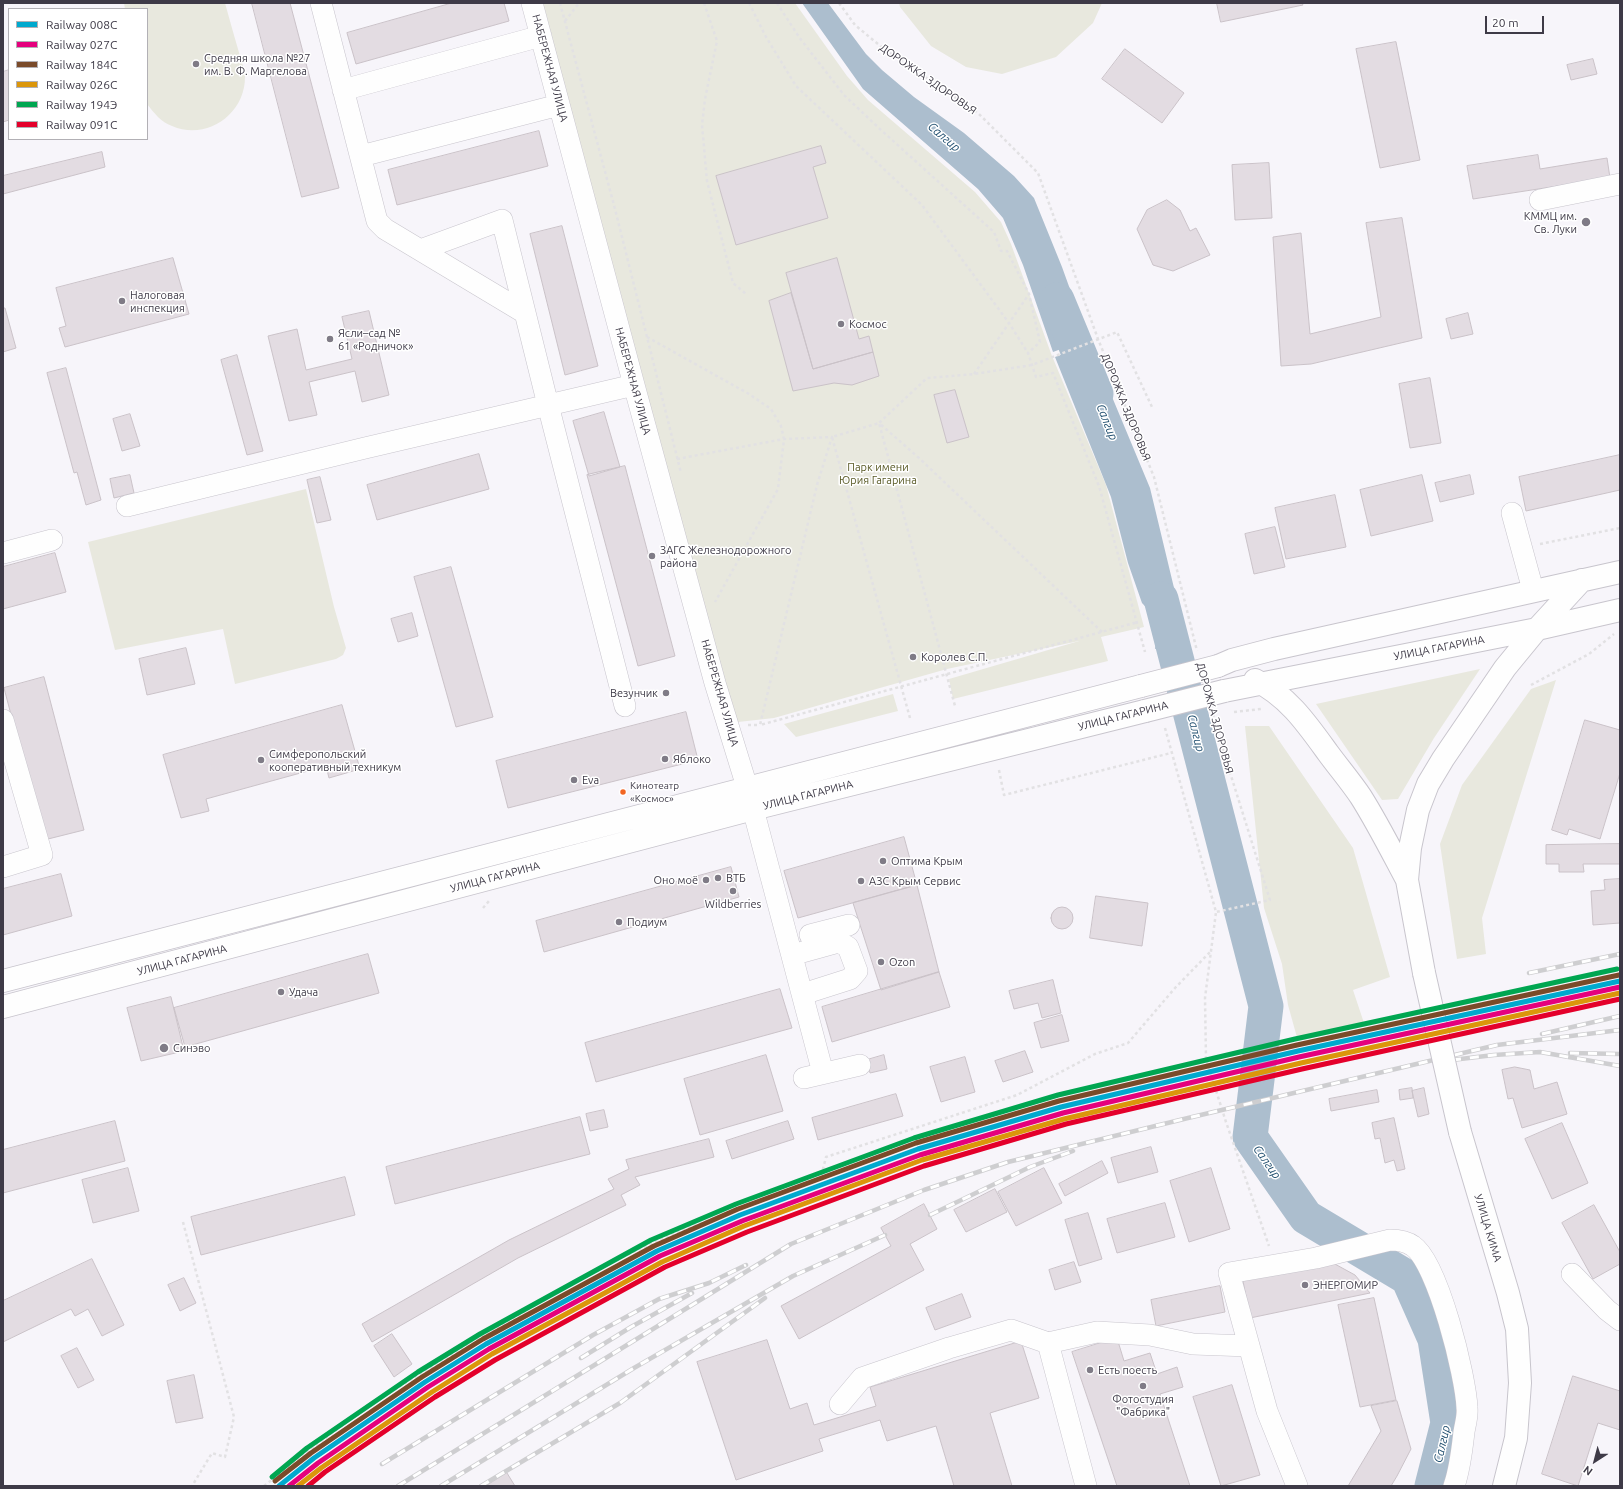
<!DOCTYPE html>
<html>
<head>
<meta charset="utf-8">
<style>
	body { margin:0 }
	#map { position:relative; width:1623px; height:1489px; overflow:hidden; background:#f7f5fa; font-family:Ubuntu,sans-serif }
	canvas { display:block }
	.frame { position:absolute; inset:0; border:4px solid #3e3a47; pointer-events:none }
	.legend { position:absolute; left:8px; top:8px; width:140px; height:132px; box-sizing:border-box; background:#fff; border:1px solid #b2b0b5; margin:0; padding:5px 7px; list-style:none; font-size:12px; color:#3e3a47 }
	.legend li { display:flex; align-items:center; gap:8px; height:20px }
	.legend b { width:20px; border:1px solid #b2b0b5 }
	.north { position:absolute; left:1575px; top:1441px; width:40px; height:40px; -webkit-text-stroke:3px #fff; paint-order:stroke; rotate:216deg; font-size:11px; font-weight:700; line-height:16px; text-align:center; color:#3e3a47 }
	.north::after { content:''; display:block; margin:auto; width:14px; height:18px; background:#3e3a47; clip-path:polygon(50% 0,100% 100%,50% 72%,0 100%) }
	.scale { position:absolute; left:1485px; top:16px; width:59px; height:18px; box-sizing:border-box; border:2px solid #3e3a47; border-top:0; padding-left:5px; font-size:12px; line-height:14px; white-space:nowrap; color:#3e3a47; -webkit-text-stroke:3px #fff; paint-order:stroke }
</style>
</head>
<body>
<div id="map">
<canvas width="1623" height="1489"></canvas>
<div class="frame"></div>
<ul class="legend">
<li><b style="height:5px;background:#00a9ce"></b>Railway 008С</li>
<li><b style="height:5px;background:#e5007d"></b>Railway 027С</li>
<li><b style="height:5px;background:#7a4b2a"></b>Railway 184С</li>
<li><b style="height:5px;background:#db960b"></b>Railway 026С</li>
<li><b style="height:5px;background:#00a651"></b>Railway 194Э</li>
<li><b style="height:5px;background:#e4002b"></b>Railway 091С</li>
</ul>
<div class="north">N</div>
<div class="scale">20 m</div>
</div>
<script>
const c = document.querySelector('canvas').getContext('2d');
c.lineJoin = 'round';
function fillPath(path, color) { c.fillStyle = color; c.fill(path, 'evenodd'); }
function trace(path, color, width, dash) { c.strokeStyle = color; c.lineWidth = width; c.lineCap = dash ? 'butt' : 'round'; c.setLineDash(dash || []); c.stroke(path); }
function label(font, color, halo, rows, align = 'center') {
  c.font = font + ' Ubuntu,sans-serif'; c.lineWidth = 3; c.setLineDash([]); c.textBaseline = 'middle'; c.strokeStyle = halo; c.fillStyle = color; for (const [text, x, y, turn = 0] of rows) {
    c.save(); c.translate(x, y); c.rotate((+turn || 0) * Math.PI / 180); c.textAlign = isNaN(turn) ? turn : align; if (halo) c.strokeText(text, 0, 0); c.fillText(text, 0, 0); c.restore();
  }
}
const green = new Path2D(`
	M 124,3 L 225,3 C 230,21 235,39 240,56 C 242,63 245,71 245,77 C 245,115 206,141 172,126 C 161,122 154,113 147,104 L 147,9 L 125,9 Z
	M 543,3 L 795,3 L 847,76 L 868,100 L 975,192 L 1001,222 L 1011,244 L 1052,356 L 1106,485 L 1144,627 L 1101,637 L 1108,661 L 953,699 L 949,679 L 1079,641 L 947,669 L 774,718 L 729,723 Z
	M 899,3 L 1102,3 L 1093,23 L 1056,57 L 1002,74 L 966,67 L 931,46 L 900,7 Z
	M 306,489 L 334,607 L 346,648 L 343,655 L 336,659 L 235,684 L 223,629 L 115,650 L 88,542 Z
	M 1480,669 L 1434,738 L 1398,799 L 1382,800 L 1316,704 Z
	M 1556,680 L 1482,918 L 1486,954 L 1457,959 L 1440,844 L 1462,785 L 1531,689 Z
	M 893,694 L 898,711 L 796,737 L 784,724 Z
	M 1245,726 L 1269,726 L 1353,848 L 1390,977 L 1353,990 L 1365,1026 L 1298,1041 L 1288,1005 L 1282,964 L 1264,908 Z`);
const water = new Path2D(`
	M 802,3 L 828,3 L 866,54 L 882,70 L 914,97 L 964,133 L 1014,176 L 1034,198 L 1062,267 L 1088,339 L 1053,352 L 1023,265 L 1003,218 L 978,189 L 863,89 Z
	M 1090,344 L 1150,488 L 1187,642 L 1155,649 L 1158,630 L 1157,619 L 1142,603 L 1128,563 L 1111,497 L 1055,357 Z`);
const river = new Path2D(`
	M 1057,300 L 1096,394
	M 1161,599 L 1266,1006 L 1250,1137 L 1306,1217 L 1408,1278 L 1435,1339 L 1448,1423 L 1432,1486`);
const building = new Path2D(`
	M 252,3 L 290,3 L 339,188 L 302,197 Z
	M 452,3 L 504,3 L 509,21 L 356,64 L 347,33 Z
	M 1217,3 L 1302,3 L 1303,5 L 1221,22 Z
	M 1396,42 L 1420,160 L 1380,168 L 1356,49 Z
	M 1125,49 L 1184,93 L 1162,123 L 1102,79 Z
	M 1593,59 L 1597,74 L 1571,80 L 1567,65 Z
	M 9,70 L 9,120 L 3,122 L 3,72 Z
	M 539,131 L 548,166 L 397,205 L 388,170 Z
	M 821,146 L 826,163 L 813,167 L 828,218 L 736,245 L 716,176 Z
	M 102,152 L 105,167 L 3,194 L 3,176 Z
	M 1538,155 L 1540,169 L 1607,158 L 1610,178 L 1473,199 L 1467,166 Z
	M 1269,163 L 1272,218 L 1235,220 L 1232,165 Z
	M 1167,200 L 1180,210 L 1190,231 L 1196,228 L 1210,255 L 1173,271 L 1153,265 L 1137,229 L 1147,210 Z
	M 1402,218 L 1422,338 L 1311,364 L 1281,366 L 1273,237 L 1301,233 L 1310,334 L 1381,317 L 1366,223 Z
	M 562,226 L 598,366 L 565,375 L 530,234 Z
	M 173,258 L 189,314 L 65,347 L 59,328 L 66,326 L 56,288 Z
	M 837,258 L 859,339 L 869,336 L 873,352 L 813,369 L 786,273 Z
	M 791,293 L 813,369 L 873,352 L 879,376 L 852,385 L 834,383 L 793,391 L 769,301 Z
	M 3,308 L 5,308 L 16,348 L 3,352 Z
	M 369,311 L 389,395 L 362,402 L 355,371 L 309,382 L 317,415 L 289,421 L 268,336 L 297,329 L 306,370 L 352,359 L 342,317 Z
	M 1468,313 L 1473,334 L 1451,339 L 1446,319 Z
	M 237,355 L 263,451 L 247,455 L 221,360 Z
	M 66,368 L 101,500 L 86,505 L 77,472 L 74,473 L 47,373 Z
	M 1430,378 L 1441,443 L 1410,448 L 1399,384 Z
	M 955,390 L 969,437 L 947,443 L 934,395 Z
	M 604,412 L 620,467 L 589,476 L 573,421 Z
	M 130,414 L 140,446 L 122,451 L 113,419 Z
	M 479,454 L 489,489 L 377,520 L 367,485 Z
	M 1620,455 L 1620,490 L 1526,511 L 1519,477 Z
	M 625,466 L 675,656 L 638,666 L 587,475 Z
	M 130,475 L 134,493 L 114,498 L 110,479 Z
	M 1422,475 L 1433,521 L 1371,536 L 1360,490 Z
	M 1470,475 L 1474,494 L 1440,502 L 1435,483 Z
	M 320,477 L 331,520 L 317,523 L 307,480 Z
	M 1335,495 L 1346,547 L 1286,559 L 1275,508 Z
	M 1275,527 L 1285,567 L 1254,574 L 1245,534 Z
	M 55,553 L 66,592 L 3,609 L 3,567 Z
	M 451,567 L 493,717 L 456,727 L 414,577 Z
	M 412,613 L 418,636 L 398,642 L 391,619 Z
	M 186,648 L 195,684 L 147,695 L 139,659 Z
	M 44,677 L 84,830 L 44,840 L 4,688 Z
	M 342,705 L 360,769 L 329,778 L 326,766 L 206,799 L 209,811 L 181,818 L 163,755 Z
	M 686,712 L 698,760 L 508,808 L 496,761 Z
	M 1585,720 L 1620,730 L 1620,773 L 1600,839 L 1569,829 L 1567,835 L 1552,830 Z
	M 904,837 L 917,885 L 798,918 L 784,871 Z
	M 1620,844 L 1620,864 L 1583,864 L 1584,872 L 1559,872 L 1559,864 L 1546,864 L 1546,845 Z
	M 731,867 L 739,897 L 544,952 L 536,921 Z
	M 61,874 L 72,916 L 3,935 L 3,889 Z
	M 1620,879 L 1620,923 L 1593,925 L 1591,891 L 1605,890 L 1604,880 Z
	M 917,885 L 939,972 L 881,990 L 853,903 Z
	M 1096,896 L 1148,903 L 1142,946 L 1090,938 Z
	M1051 918a11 11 0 1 1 22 0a11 11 0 1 1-22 0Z
	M 368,954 L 379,993 L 185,1047 L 174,1008 Z
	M 939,972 L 950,1007 L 832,1042 L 822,1007 Z
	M 1053,980 L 1061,1013 L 1042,1018 L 1038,1003 L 1014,1009 L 1009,991 Z
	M 780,989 L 792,1028 L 596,1082 L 585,1043 Z
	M 171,997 L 184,1051 L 141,1061 L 127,1008 Z
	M 1062,1015 L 1069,1041 L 1041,1048 L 1034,1023 Z
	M 1025,1051 L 1033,1072 L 1003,1082 L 995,1061 Z
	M 766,1055 L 783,1111 L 700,1135 L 684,1079 Z
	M 884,1055 L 887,1069 L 870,1073 L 867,1060 Z
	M 965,1057 L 975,1092 L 941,1102 L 930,1067 Z
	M 1515,1067 L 1530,1070 L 1534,1089 L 1557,1082 L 1567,1114 L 1522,1128 L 1513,1098 L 1508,1099 L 1502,1070 Z
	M 1412,1088 L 1413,1098 L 1400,1100 L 1399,1090 Z
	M 1424,1088 L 1429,1114 L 1418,1117 L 1412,1091 Z
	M 1377,1090 L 1379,1102 L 1331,1111 L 1329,1099 Z
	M 896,1094 L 903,1116 L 818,1140 L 812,1118 Z
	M 604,1110 L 608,1127 L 590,1131 L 586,1114 Z
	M 580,1117 L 590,1154 L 395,1204 L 386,1167 Z
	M 1394,1118 L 1405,1169 L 1397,1171 L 1394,1160 L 1385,1163 L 1380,1138 L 1375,1139 L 1372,1123 Z
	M 115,1121 L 125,1161 L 3,1193 L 3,1150 Z
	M 788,1121 L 794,1139 L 732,1159 L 726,1141 Z
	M 1562,1123 L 1588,1183 L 1552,1199 L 1525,1139 Z
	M 709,1139 L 714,1157 L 635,1177 L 640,1185 L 621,1195 L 626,1205 L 518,1258 L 372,1342 L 362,1324 L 509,1240 L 614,1189 L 608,1179 L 629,1169 L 626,1160 Z
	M 1151,1147 L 1158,1172 L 1118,1183 L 1111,1158 Z
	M 1102,1161 L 1108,1173 L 1065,1196 L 1059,1184 Z
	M 128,1168 L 139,1211 L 93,1223 L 82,1180 Z
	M 1044,1168 L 1062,1203 L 1016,1226 L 998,1192 Z
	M 1211,1168 L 1230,1229 L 1189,1242 L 1170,1181 Z
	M 345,1177 L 355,1215 L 201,1255 L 191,1217 Z
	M 995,1189 L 1007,1212 L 966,1232 L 954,1210 Z
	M 1165,1203 L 1175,1237 L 1117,1253 L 1107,1219 Z
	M 924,1204 L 937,1229 L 910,1244 L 924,1270 L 799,1339 L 781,1306 L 891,1246 L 881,1228 Z
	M 1594,1205 L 1620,1252 L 1620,1264 L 1593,1279 L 1562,1223 Z
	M 1088,1213 L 1102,1259 L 1079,1266 L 1065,1220 Z
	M 92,1259 L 124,1325 L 102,1336 L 88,1309 L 75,1316 L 71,1309 L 3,1342 L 3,1301 Z
	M 1074,1262 L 1081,1282 L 1055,1290 L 1049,1270 Z
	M 1333,1263 L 1355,1275 L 1370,1293 L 1250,1318 L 1243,1281 Z
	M 184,1278 L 196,1303 L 180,1311 L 168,1285 Z
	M 1220,1286 L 1225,1312 L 1156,1326 L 1151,1300 Z
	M 962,1294 L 971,1317 L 935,1330 L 926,1308 Z
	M 1374,1298 L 1396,1400 L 1360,1407 L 1338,1305 Z
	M 392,1334 L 412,1364 L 394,1377 L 374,1346 Z
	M 1117,1338 L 1124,1361 L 1150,1353 L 1157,1374 L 1177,1367 L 1183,1387 L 1160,1394 L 1190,1486 L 1117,1486 L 1072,1352 Z
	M 767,1340 L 790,1409 L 807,1403 L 814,1425 L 876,1406 L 870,1387 L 1021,1341 L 1039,1398 L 990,1413 L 1012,1486 L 954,1486 L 936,1426 L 887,1441 L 880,1420 L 819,1439 L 823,1451 L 736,1480 L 697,1362 Z
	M 77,1348 L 94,1380 L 78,1388 L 61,1356 Z
	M 194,1375 L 203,1418 L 176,1423 L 167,1381 Z
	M 1573,1376 L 1620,1391 L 1620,1430 L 1598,1423 L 1578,1486 L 1542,1474 Z
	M 1232,1385 L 1260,1475 L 1221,1486 L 1193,1397 Z
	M 1397,1401 L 1411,1449 L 1397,1476 L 1391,1486 L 1348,1486 L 1381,1431 L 1371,1406 Z
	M 507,1473 L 515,1486 L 486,1486 Z`);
const path = new Path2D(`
	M 560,3 L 615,209 L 681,473
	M 704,3 L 717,41 L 705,99 L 702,125 L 707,181 L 733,283 L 746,294
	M 749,3 L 766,37 L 796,86 L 922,205 L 1009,323 L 1028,353
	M 777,3 L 799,37 L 844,95 L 881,130 L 994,232 L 1001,251 L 1007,251 L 1029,294 L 1040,342 L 1028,353 L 1036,377 L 1053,373 L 1099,486 L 1145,652
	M 839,3 L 855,25 L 884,49 L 978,113 L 1038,173 L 1098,339 L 1154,477 L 1197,651
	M 565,21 L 579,3
	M 647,337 L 749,394 L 771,409 L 781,426 L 784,439 L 778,489 L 715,602
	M 974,374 L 1029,294
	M 677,459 L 784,439 L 832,437 L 817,485 L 760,725 L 1138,622
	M 1540,544 L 1620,528
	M 1102,632 L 919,458 L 879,423 L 927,378 L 974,374 L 1032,365 L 1117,332 L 1152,407
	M 1531,685 L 1589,654 L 1614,634
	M 1234,712 L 1261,709
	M 1213,714 L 1222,747 L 1270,900 L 1216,912
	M 910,718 L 832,437 L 879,423 L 955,706
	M 748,725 L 760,725
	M 1165,728 L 1216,912 L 1205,998 L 1206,1059 L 1226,1122 L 1269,1246
	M 999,770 L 1004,795 L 1171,753
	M 483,908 L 489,901
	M 183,1222 L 234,1417 L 225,1457 L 212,1453 L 192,1486
	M 264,1486 L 367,1406 L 594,1270 L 673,1234 L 821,1177 L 826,1157 L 1017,1095 L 1095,1054 L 1128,1043 L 1175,988 L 1211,951`);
const minor = new Path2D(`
	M 321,3 L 377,221 L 385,229 L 525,313
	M 532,3 L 634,385 L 715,683 L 747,787
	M 343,90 L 541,36
	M 361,156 L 559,105
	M 1540,200 L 1620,184
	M 420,250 L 502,220 L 548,405 L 625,706
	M 127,506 L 365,448 L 634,385
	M 1512,513 L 1533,590
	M 3,553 L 52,540
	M 3,720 L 42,855 L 3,867
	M 753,809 L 823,1073
	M 810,935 L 849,925
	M 792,955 L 839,942 L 848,947 L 857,971 L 850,979 L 803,994
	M 804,1078 L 860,1065
	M 1572,1274 L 1607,1310 L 1620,1320
	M 840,1404 L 862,1378 L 949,1348 L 1011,1330 L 1048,1343
	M 1086,1486 L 1048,1343 L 1097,1332 L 1150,1335 L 1193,1344 L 1249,1346
	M 1297,1486 L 1267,1411 L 1229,1273 L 1316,1258 L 1390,1240 C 1398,1240 1406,1241 1413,1246 C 1438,1263 1466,1377 1467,1408 C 1468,1416 1465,1425 1464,1432 C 1462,1450 1460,1469 1454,1486`);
const major = new Path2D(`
	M 1218,666 L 1232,660 L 1274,649 L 1620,572
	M 1255,680 C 1288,696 1307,724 1328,753 C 1339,768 1351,782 1361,797 C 1378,824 1392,852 1407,880
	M 1224,691 L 1537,629 L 1620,610
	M 1424,973 L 1407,880 L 1410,848 L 1418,810 L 1428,784 L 1443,759 L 1505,668 L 1537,629 L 1582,580
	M 3,981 L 1141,686
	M 3,1007 L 753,809 L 1145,711
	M 1460,1132 L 1508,1293 L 1517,1329 L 1520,1383 L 1516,1438 L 1504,1486`);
const rail = new Path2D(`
	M 1529,973 L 1620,954
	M 1542,1034 L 1620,1016
	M 1570,1053 L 1620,1054
	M 1452,1060 L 1494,1055 L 1540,1052 L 1620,1066
	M 930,1215 L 1030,1167 L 1073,1151
	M 581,1358 L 631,1327 L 692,1293
	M 382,1464 L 593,1335 L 659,1299 L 709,1283 L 746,1265
	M 398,1486 L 791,1244 L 924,1190 L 1008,1162 L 1188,1118 L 1497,1045 L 1620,1030
	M 441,1486 L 634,1368 L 793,1276 L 885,1235
	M 481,1486 L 620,1403 L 765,1298`);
const majorBridge = new Path2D(`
	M 1141,686 L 1218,666
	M 1145,711 L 1224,691
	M 1424,973 L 1460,1132`);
const rail1 = new Path2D(`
	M 279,1486 L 314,1458 L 425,1382 L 486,1344 L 657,1251 L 740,1215 L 918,1149 L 1061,1107 L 1298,1051 L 1620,981`);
const rail2 = new Path2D(`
	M 289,1486 L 318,1463 L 428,1387 L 489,1349 L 660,1256 L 742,1221 L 920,1155 L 1063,1113 L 1299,1057 L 1620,987`);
const rail3 = new Path2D(`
	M 275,1481 L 311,1453 L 422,1377 L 483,1339 L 654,1246 L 738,1209 L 916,1143 L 1059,1101 L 1297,1045 L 1619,975`);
const rail4 = new Path2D(`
	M 298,1486 L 321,1468 L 432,1392 L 492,1354 L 662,1262 L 744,1226 L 922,1160 L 1064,1119 L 1301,1063 L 1620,993`);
const rail5 = new Path2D(`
	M 272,1477 L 307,1448 L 418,1372 L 480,1334 L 651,1240 L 736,1204 L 914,1138 L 1058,1095 L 1295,1039 L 1617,969`);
const rail6 = new Path2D(`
	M 308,1486 L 325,1472 L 435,1397 L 495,1360 L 665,1267 L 747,1232 L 924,1166 L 1066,1124 L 1302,1069 L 1620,999`);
const markers = [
	[196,64,4,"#7f7b86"],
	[1586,222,5,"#7f7b86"],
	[122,301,4,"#7f7b86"],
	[841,324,4,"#7f7b86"],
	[330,339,4,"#7f7b86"],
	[652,556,4,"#7f7b86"],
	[913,657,4,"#7f7b86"],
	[666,693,4,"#7f7b86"],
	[665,759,4,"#7f7b86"],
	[261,760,4,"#7f7b86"],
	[574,780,4,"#7f7b86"],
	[623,792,3.5,"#f26522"],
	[883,861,4,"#7f7b86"],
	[718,878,4,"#7f7b86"],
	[706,880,4,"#7f7b86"],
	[861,881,4,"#7f7b86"],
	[733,891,4,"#7f7b86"],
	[619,922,4,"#7f7b86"],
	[881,962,4,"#7f7b86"],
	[281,992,4,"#7f7b86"],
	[164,1048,5,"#7f7b86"],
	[1305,1285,4,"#7f7b86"],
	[1090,1370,4,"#7f7b86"],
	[1143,1386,4,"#7f7b86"]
];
const busNames = [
	["Кинотеатр",630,786],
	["«Космос»",630,799]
];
const poiNames = [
	["Средняя школа №27",204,58],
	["им. В. Ф. Маргелова",204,71],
	["КММЦ им.",1577,216,"right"],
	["Св. Луки",1577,229,"right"],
	["Налоговая",130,295],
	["инспекция",130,308],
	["Космос",849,324],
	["Ясли–сад №",338,333],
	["61 «Родничок»",338,346],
	["ЗАГС Железнодорожного",660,550],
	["района",660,563],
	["Королев С.П.",921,657],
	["Везунчик",658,693,"right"],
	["Симферопольский",269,754],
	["кооперативный техникум",269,767],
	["Яблоко",673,759],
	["Eva",582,780],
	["Оптима Крым",891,861],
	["ВТБ",726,878],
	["Оно моё",698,880,"right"],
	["АЗС Крым Сервис",869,881],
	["Wildberries",733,904,"center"],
	["Подиум",627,922],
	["Ozon",889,962],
	["Удача",289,992],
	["Синэво",173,1048],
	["ЭНЕРГОМИР",1313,1285],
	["Есть поесть",1098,1370],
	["Фотостудия",1143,1399,"center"],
	["\"Фабрика\"",1143,1412,"center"]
];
const streetNames = [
	["НАБЕРЕЖНАЯ УЛИЦА",550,68,75],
	["ДОРОЖКА ЗДОРОВЬЯ",928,79,35],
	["НАБЕРЕЖНАЯ УЛИЦА",633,381,75],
	["ДОРОЖКА ЗДОРОВЬЯ",1126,407,68],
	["УЛИЦА ГАГАРИНА",1439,648,-11],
	["НАБЕРЕЖНАЯ УЛИЦА",720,693,74],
	["УЛИЦА ГАГАРИНА",1123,716,-14],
	["ДОРОЖКА ЗДОРОВЬЯ",1215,718,75],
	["УЛИЦА ГАГАРИНА",808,795,-14],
	["УЛИЦА ГАГАРИНА",495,877,-15],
	["УЛИЦА ГАГАРИНА",182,960,-15],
	["УЛИЦА КИМА",1488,1228,73]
];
const parkNames = [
	["Парк имени",878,467],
	["Юрия Гагарина",878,480]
];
const waterNames = [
	["Салгир",944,137,40],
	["Салгир",1107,422,68],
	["Салгир",1196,733,76],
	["Салгир",1267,1162,55],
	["Салгир",1442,1444,-77]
];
fillPath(green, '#e8e8de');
fillPath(water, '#acbece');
trace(river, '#acbece', 35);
fillPath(building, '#e3dce2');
trace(building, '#cac2c8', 1);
trace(minor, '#c8c5cd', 22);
trace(major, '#c8c5cd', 24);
trace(path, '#e2e1e3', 2.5, [3, 3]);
trace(minor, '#fefefe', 21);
trace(major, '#fefefe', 22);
trace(rail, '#ceced0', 4.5);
trace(rail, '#fff', 3, [9]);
trace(majorBridge, '#c8c5cd', 24, []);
trace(majorBridge, '#fefefe', 22);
trace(rail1, '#00a9ce', 5);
trace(rail2, '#e5007d', 5);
trace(rail3, '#7a4b2a', 5);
trace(rail4, '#db960b', 5);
trace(rail5, '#00a651', 5);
trace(rail6, '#e4002b', 5);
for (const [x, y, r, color] of markers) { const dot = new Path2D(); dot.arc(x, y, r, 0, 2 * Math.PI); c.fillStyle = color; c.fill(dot); trace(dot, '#fff', 1.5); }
label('10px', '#3e3a47', '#fff', busNames, 'left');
label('11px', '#3e3a47', '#fff', poiNames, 'left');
label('11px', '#3e3a47', '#fff', streetNames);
label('11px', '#595a26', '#fff', parkNames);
label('italic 12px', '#225070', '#fff', waterNames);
</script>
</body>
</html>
